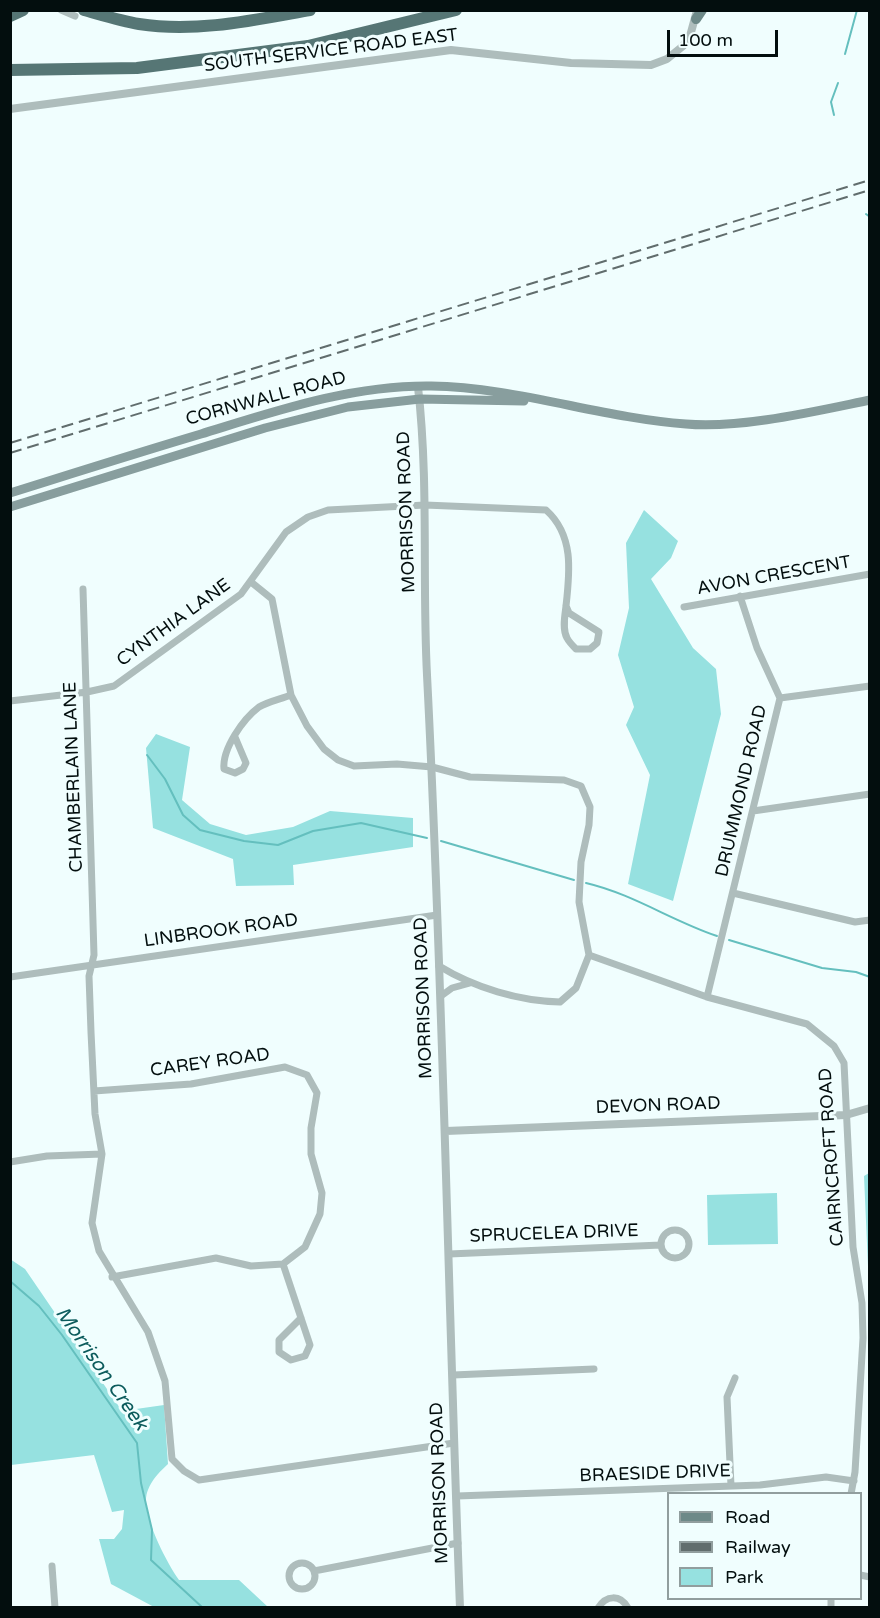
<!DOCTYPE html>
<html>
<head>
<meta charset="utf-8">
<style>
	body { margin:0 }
	#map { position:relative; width:880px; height:1618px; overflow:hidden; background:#f0fefe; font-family:"Varela Round",sans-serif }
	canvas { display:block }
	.frame { position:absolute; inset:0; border:12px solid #030e0e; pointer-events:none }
	.legend { position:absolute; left:667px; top:1492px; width:195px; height:108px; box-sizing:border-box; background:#f0fefe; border:2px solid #919e9e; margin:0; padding:8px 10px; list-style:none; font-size:18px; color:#030e0e }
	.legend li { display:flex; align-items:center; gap:12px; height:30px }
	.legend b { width:30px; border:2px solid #919e9e }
	.scale { position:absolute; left:667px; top:30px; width:111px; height:27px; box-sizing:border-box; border:3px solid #030e0e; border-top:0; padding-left:8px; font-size:18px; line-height:21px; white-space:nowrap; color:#030e0e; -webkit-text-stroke:4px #f0fefe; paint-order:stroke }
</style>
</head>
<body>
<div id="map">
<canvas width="880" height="1618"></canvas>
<div class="frame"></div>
<ul class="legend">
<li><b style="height:8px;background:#6d8988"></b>Road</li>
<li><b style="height:8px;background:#616d6d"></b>Railway</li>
<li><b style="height:16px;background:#96e1e0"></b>Park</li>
</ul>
<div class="scale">100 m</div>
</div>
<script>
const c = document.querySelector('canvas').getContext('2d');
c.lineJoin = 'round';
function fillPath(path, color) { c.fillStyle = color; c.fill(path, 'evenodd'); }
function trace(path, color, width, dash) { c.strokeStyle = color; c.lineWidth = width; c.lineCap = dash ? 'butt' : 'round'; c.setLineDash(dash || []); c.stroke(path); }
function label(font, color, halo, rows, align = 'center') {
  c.font = font + ' "Varela Round",sans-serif'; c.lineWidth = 6; c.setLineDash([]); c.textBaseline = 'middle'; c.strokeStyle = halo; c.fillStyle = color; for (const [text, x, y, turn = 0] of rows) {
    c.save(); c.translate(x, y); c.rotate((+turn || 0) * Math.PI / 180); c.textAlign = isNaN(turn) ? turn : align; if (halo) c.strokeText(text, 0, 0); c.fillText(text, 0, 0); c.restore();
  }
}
const green = new Path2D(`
	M 644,510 L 678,541 L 671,558 L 651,579 L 693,648 L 716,669 L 721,714 L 673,901 L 628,884 L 650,775 L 626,725 L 634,707 L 618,655 L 629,608 L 626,543 Z
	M 156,734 L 190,747 L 182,800 L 210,824 L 246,835 L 293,827 L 330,811 L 413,818 L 413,847 L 293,865 L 294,885 L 236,886 L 233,859 L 153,828 L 146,748 Z
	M 869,1173 L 870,1288 L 869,1289 L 864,1176 Z
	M 777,1193 L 778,1244 L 708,1245 L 707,1195 Z
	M 10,1259 L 25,1269 L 122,1411 L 164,1405 L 168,1464 C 157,1474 145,1487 146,1503 C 147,1524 167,1563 179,1580 L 239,1580 L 268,1607 L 154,1607 L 111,1584 L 99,1539 L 114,1539 L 122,1529 L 124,1510 L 112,1512 L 94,1455 L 11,1465 Z`);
const stream = new Path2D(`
	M 845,54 L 857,10
	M 834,115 L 831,102 L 838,83
	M 866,214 L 870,217
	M 147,755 L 165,779 L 183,815 L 200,830 L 244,841 L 278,845 L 313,831 L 361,823 L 427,838
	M 441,841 L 574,880
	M 586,883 C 633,894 672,921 717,936
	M 729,940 L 822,968 L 856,972 L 870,977
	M 10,1281 L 39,1306 L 62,1335 L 137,1443 L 141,1483 L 152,1530 L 151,1560 L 203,1608`);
const minor = new Path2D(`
	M 61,10 L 75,16
	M 251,582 L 272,599 L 291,695 L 307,726 L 324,749 L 338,760 L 354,766 L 397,764 L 432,767 L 470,777 L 564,780 L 581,786 L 590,807 L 589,825 L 581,862 L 579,902 L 589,955 L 576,988 L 560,1002 C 519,1001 475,988 439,966
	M 83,589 L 94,955 L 89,976 L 91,1032 L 95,1114 L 102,1154 L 92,1223 L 99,1251 L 148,1332 L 165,1381 L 172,1459 L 184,1471 L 199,1480 L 454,1443
	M 684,607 L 870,574
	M 780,698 L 870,686
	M 10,701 L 87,692 L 114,686 L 241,594 L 286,532 L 308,517 L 328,510 L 425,505 L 546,510 C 574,535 570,571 566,606 C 565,615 562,629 567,638 C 569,642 573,646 576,649 L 590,649 L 597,643 L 599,632 L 569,613 L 566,606
	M 235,737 L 246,763 L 243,769 L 235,773 L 224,769 C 222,749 243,719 259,707 C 267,702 281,699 291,695
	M 753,811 L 870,794
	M 733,893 L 855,922 L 870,920
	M 589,955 L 707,997 L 807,1024 L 834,1046 L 844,1063 L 853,1247 L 862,1303 L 863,1338 L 855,1472 L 851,1494
	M 10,977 L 437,915
	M 441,996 L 452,988 L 470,983
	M 707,997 L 780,698 L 757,648 L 740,596
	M 94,1091 L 191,1084 L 285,1067 L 307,1075 L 317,1093 L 311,1128 L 311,1154 L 322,1193 L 320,1214 L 305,1247 L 283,1264 L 251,1266 L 216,1258 L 112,1277
	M 10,1162 L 47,1156 L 102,1154
	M661 1244a14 14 0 1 1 28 0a14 14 0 1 1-28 0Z
	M 449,1254 L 661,1245
	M 283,1264 L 310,1345 L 305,1356 L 291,1360 L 279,1352 L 279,1340 L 301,1318
	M 453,1375 L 594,1369
	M 731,1486 L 727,1397 L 735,1378
	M 457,1496 L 760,1485 L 826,1477 L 854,1481
	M289 1576a13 13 0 1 1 26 0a13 13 0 1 1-26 0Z
	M 52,1566 L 55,1608
	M 314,1571 L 458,1543
	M 860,1575 L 870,1577
	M 598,1608 C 606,1595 620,1594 628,1608
	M 831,1608 L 831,1598`);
const tertiary = new Path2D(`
	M 10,109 L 451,50 L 571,63 L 651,65 L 667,59 L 683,46 L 690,36 L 696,14
	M 418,387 C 429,483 422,579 427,675 C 443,986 448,1297 460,1608
	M 446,1131 L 846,1115 L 870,1108`);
const secondary = new Path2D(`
	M 10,493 C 74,473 137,453 201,434 C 276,411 351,385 431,386 C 516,387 601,418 686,424 C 740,429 816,411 870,400
	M 10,507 L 265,428 L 348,407 L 420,399 L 524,401`);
const primary = new Path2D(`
	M 696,19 L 702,10`);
const motorway = new Path2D(`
	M 84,10 C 102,15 121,21 139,24 C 196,33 254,20 310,10
	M 10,16 L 23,10
	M 10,70 L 137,68 L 308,46 L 456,10`);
const rail = new Path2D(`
	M 10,443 L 870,180
	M 10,453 L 870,190`);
const streetNames = [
	["SOUTH SERVICE ROAD EAST",331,51,-7],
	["CORNWALL ROAD",266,399,-15],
	["MORRISON ROAD",407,512,-92],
	["AVON CRESCENT",774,576,-10],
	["CYNTHIA LANE",174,623,-36],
	["CHAMBERLAIN LANE",74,777,-92],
	["DRUMMOND ROAD",742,791,-77],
	["LINBROOK ROAD",221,931,-8],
	["MORRISON ROAD",424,998,-92],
	["CAREY ROAD",210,1063,-8],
	["DEVON ROAD",658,1106,-2],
	["CAIRNCROFT ROAD",832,1157,-94],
	["SPRUCELEA DRIVE",554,1234,-2],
	["BRAESIDE DRIVE",655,1474,-2],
	["MORRISON ROAD",440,1483,-92]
];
const waterNames = [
	["Morrison Creek",101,1369,55]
];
fillPath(green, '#96e1e0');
trace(stream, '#64bfbe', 2);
trace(minor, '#aebdbc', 7);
trace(tertiary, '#aebdbc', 8);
trace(secondary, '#889e9e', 9);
trace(primary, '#6d8988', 10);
trace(motorway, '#567675', 12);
trace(rail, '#616d6d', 2, [12, 6]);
label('18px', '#030e0e', '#f0fefe', streetNames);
label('italic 20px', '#0b5b5c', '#f0fefe', waterNames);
</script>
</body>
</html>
